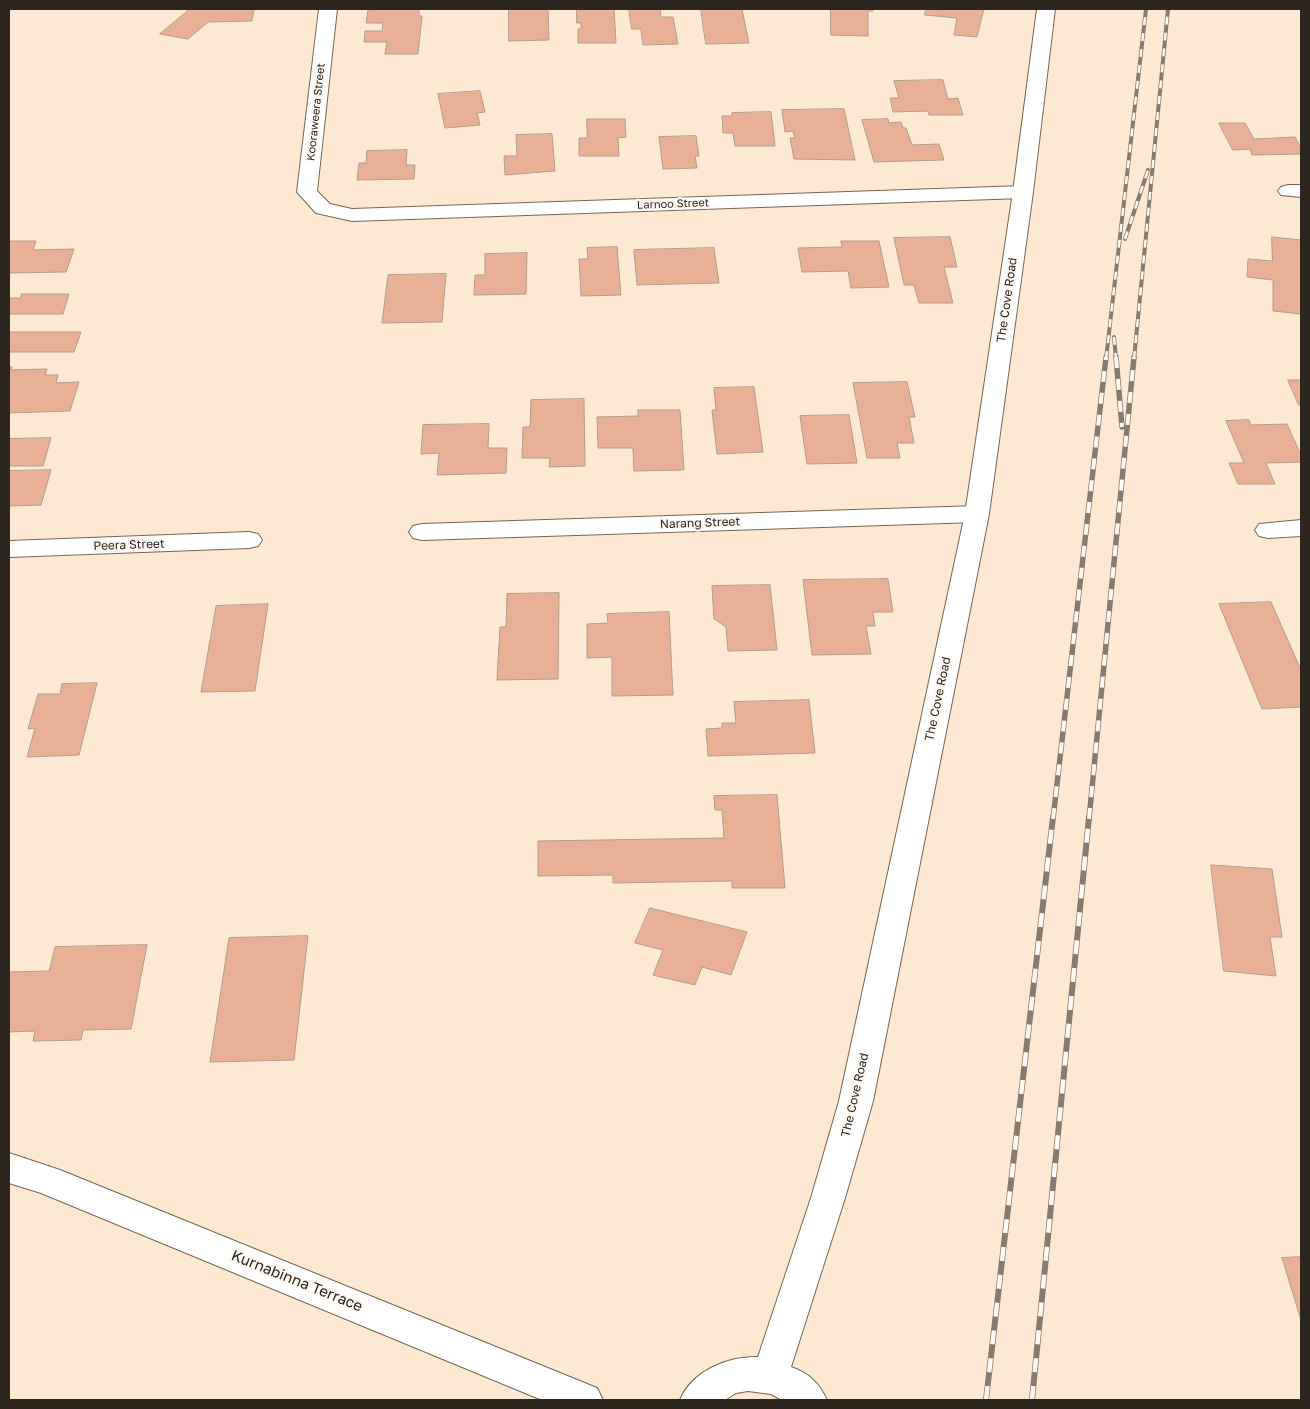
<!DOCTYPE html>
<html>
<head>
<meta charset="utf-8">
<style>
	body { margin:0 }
	#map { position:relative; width:1310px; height:1409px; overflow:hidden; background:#fde9d3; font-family:"Golos Text",sans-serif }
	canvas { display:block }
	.frame { position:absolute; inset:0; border:10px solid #2d261e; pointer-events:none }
</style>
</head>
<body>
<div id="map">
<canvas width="1310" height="1409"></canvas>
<div class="frame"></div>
</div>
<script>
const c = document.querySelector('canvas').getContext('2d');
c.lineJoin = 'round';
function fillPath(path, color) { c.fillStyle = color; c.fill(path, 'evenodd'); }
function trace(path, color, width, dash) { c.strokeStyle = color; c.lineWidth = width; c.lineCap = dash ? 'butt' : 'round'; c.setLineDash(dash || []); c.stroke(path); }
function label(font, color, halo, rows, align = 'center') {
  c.font = font + ' "Golos Text",sans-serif'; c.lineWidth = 4.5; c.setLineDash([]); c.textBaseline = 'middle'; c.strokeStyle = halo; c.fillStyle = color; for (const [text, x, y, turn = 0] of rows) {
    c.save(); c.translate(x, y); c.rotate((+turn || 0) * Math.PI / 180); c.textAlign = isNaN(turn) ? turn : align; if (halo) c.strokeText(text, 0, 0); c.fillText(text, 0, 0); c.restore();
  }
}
const building = new Path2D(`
	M 190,9 L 254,9 L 252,21 L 208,22 L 188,39 L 160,34 Z
	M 393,9 L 419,9 L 419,16 L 422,16 L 418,54 L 385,54 L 387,42 L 364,42 L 365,31 L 382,31 L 383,23 L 366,23 L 368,10 Z
	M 509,9 L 548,9 L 549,40 L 509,41 Z
	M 577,9 L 614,9 L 616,43 L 578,43 L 578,29 L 581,29 L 581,23 L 577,23 Z
	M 629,9 L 660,9 L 661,17 L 673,17 L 678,44 L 643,45 L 641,29 L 632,29 Z
	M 701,9 L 742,9 L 749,43 L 706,44 Z
	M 831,9 L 873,9 L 873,11 L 868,11 L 868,36 L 831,35 Z
	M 926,9 L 984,9 L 977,37 L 954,35 L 957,18 L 925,15 Z
	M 943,80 L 948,99 L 958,98 L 963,115 L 929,115 L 928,111 L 893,112 L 890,98 L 899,98 L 894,81 Z
	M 480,91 L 485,112 L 477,113 L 480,125 L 445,128 L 438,94 Z
	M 844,109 L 855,160 L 794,159 L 790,138 L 795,138 L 793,131 L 785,132 L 782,110 Z
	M 771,112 L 775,146 L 735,146 L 733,133 L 723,133 L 722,116 L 732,116 L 732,113 Z
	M 587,119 L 625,119 L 626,137 L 618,138 L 619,156 L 579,156 L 579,138 L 587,138 Z
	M 888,119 L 889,123 L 901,122 L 903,128 L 906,128 L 912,145 L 939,144 L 944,160 L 874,162 L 862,120 Z
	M 1219,123 L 1245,123 L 1254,139 L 1295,137 L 1301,148 L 1301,154 L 1252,155 L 1250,149 L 1233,150 Z
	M 552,134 L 555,171 L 505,175 L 504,156 L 517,156 L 516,135 Z
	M 696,136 L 699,156 L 695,156 L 697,168 L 663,169 L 659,137 Z
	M 407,150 L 406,165 L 415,165 L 414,179 L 357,180 L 359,163 L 366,163 L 367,151 Z
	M 950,237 L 957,267 L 944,267 L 953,303 L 919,303 L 914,285 L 904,285 L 894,238 Z
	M 1272,237 L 1301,240 L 1301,314 L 1273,311 L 1273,280 L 1247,277 L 1248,259 L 1272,261 Z
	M 9,241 L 36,241 L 33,250 L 74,249 L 66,272 L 9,273 Z
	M 841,241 L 879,241 L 889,287 L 851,288 L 848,271 L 802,272 L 798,248 L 842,247 Z
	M 617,247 L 621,295 L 581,296 L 579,259 L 588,259 L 587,248 Z
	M 714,248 L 719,283 L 637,285 L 634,250 Z
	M 527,253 L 526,294 L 474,295 L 475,275 L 485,275 L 485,254 Z
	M 446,274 L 442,322 L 382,323 L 388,275 Z
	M 22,294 L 69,294 L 63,314 L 9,314 L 9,298 L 20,298 Z
	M 9,332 L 81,332 L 74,352 L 9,352 Z
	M 9,367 L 12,367 L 11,370 L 47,369 L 45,375 L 58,375 L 56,383 L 79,382 L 70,411 L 9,413 Z
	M 1288,380 L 1301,380 L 1301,405 L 1299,405 Z
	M 907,382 L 915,417 L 909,417 L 914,443 L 897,443 L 900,458 L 867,458 L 853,383 Z
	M 754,387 L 763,452 L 717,454 L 712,410 L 716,410 L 714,388 Z
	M 584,399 L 585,466 L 549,467 L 550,458 L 522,458 L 523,427 L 530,427 L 531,400 Z
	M 638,410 L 680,410 L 684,470 L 634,471 L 633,448 L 598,448 L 597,417 L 638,416 Z
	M 849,415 L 857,463 L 807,464 L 800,416 Z
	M 1249,420 L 1251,425 L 1287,424 L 1301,455 L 1301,462 L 1266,463 L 1275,484 L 1238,484 L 1229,463 L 1244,463 L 1226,421 Z
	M 489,424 L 488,448 L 507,448 L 506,473 L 437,475 L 439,453 L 421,454 L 423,425 Z
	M 51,438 L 43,466 L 9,466 L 9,439 Z
	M 51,470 L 41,505 L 9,506 L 9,471 Z
	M 888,579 L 893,612 L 873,612 L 875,626 L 866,626 L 871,654 L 812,655 L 803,580 Z
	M 770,585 L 777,650 L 728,651 L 726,627 L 714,619 L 712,586 Z
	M 559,593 L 558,679 L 497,680 L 500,627 L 506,627 L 507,594 Z
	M 1271,602 L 1301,670 L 1301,707 L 1262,709 L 1219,604 Z
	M 268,604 L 255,691 L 201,692 L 216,606 Z
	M 669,612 L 673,695 L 612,696 L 612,657 L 587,658 L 587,624 L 608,623 L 607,614 Z
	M 97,683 L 79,755 L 27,757 L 35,728 L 28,729 L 38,694 L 60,694 L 62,684 Z
	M 809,700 L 815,753 L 708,756 L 706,729 L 722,728 L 722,723 L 736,723 L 734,702 Z
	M 777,795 L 785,888 L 732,888 L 732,881 L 613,883 L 613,875 L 538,876 L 538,841 L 724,838 L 722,810 L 715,810 L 714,796 Z
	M 1211,865 L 1272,869 L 1282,937 L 1270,937 L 1276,976 L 1224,971 Z
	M 650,908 L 747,932 L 731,975 L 702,967 L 695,985 L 653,975 L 663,950 L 635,943 Z
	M 308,936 L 294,1060 L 210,1062 L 229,938 Z
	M 147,945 L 131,1029 L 83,1030 L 81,1040 L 33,1041 L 35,1031 L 9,1032 L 9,972 L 49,971 L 55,947 Z
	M 1301,1257 L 1301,1320 L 1282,1258 Z`);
const minor = new Path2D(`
	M 319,9 L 337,9 L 317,191 L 330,204 L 352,209 L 1023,186 L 1030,188 L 1033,192 L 1030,196 L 1023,198 L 352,221 L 316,213 L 297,192 Z
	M 1288,185 L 1301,185 L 1301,197 L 1281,195 L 1278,191 L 1281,187 Z
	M 977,506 L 986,508 L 989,514 L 986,520 L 977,522 L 422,540 L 413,538 L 409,532 L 413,526 L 422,524 Z
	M 1301,520 L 1301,536 L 1268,538 L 1259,536 L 1255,530 L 1259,524 Z
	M 249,532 L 258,534 L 262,540 L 258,546 L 249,548 L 9,557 L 9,541 Z
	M 9,1153 L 60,1170 L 597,1388 L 603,1400 L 542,1400 L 41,1193 L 9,1183 Z`);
const tertiary = new Path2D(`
	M 1037,9 L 1055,9 L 1033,192 L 989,514 L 873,1101 L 845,1198 L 791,1367 C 809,1373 819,1383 827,1400 L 782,1400 L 771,1394 L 748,1391 L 736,1393 L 725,1400 L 680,1400 C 692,1371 728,1356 758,1357 L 811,1198 L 839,1101 L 965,514 L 1013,192 Z`);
const railFar2 = new Path2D(`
	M 1125,239 L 1148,170
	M 1114,337 L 1116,359
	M 1106,359 L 1146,9
	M 1134,359 L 1168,9`);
const railFar1 = new Path2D(`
	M 1116,357 L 1122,427
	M 1053,819 L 1106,357
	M 1089,819 L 1134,357`);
const rail = new Path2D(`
	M 986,1400 L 1053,817
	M 1032,1400 L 1089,817`);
const farStreetnames = [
	["Kooraweera Street",316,112,-84],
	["Larnoo Street",673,204,-2]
];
const streetNames = [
	["The Cove Road",1007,300,-82],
	["Narang Street",700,523,-2],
	["Peera Street",129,545,-2],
	["The Cove Road",938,699,-78],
	["The Cove Road",855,1095,-77]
];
const nearStreetnames = [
	["Kurnabinna Terrace",297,1281,22]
];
fillPath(building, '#e8b197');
trace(building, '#b59b8e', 1);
trace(minor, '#766552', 2);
trace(tertiary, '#766552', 2);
fillPath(minor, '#fff');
fillPath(tertiary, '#fff');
trace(railFar2, '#877b6d', 4);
trace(railFar1, '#877b6d', 5.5);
trace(rail, '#877b6d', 6);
trace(railFar2, '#fdf9f5', 2.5, [8]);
trace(railFar1, '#fdf9f5', 4, [11]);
trace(rail, '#fdf9f5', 4.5, [14]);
label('11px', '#2d261e', '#fdf9f5', farStreetnames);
label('12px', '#2d261e', '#fdf9f5', streetNames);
label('15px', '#2d261e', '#fdf9f5', nearStreetnames);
</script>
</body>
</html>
